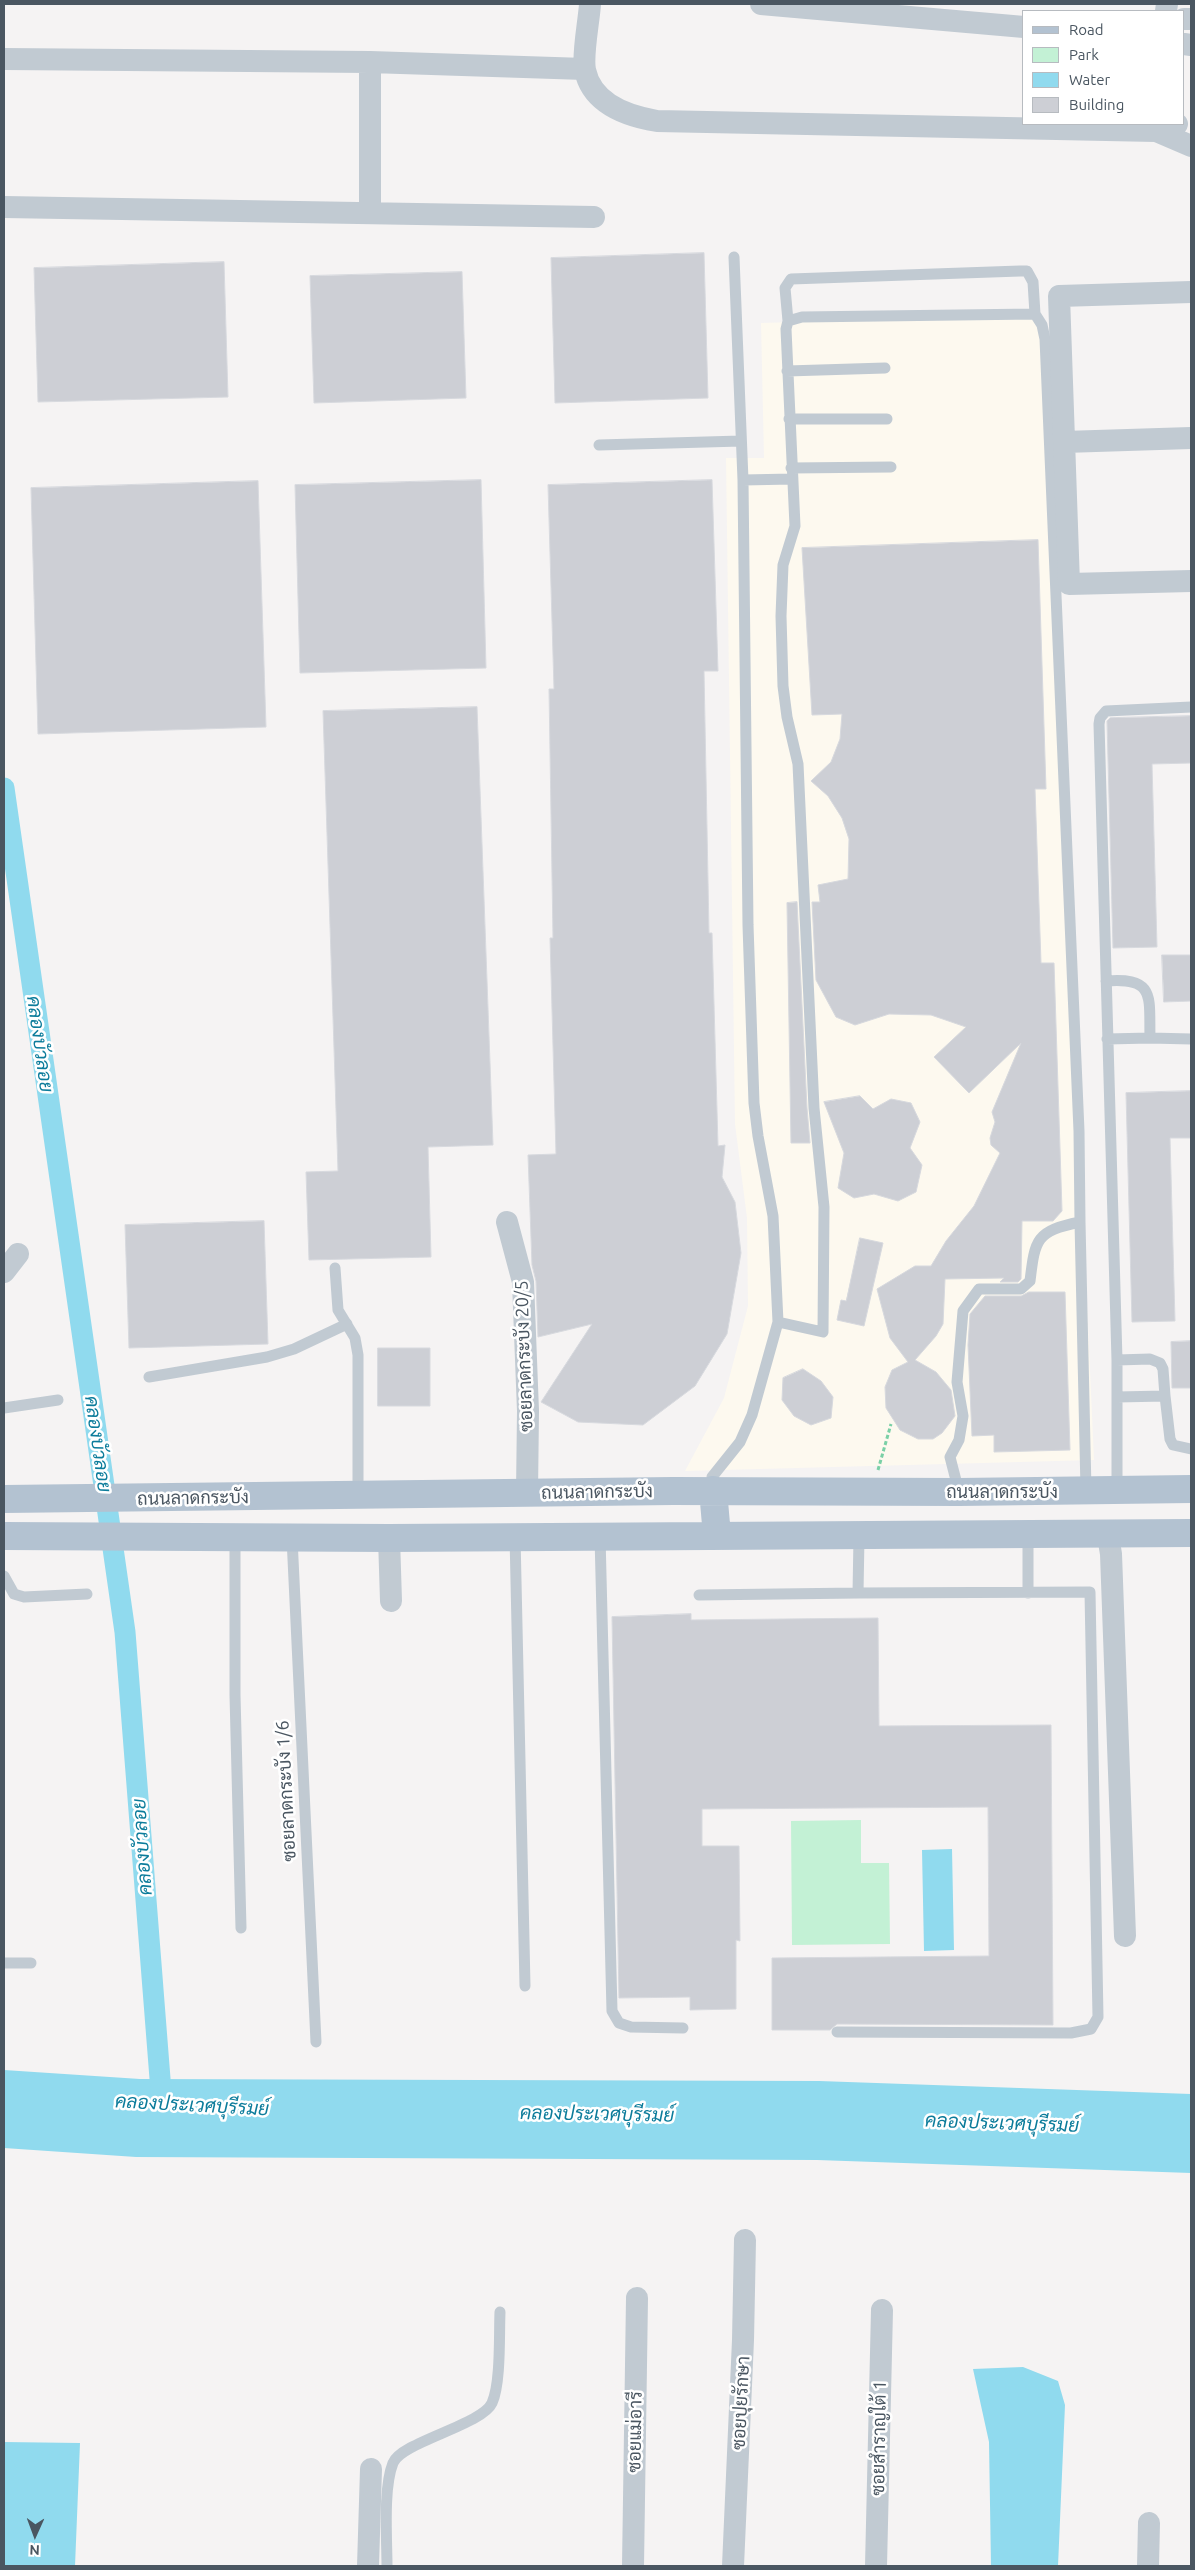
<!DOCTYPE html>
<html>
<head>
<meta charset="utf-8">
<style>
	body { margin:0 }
	#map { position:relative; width:1195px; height:2570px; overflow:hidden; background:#f5f3f3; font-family:Ubuntu,sans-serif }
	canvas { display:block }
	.frame { position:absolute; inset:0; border:5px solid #4a5661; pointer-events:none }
	.legend { position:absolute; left:1022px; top:10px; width:162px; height:115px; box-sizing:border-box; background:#fff; border:1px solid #b7bbc0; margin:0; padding:6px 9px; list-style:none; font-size:15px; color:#4a5661 }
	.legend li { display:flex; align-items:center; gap:10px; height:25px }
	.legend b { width:25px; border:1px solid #b7bbc0 }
	.north { position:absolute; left:10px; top:2510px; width:50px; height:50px; -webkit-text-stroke:4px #fff; paint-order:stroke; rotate:182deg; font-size:14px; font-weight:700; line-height:20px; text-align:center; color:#4a5661 }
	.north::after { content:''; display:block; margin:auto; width:18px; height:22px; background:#4a5661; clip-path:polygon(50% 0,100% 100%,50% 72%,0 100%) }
</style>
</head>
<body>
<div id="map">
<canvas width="1195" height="2570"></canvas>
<div class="frame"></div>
<ul class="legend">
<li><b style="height:6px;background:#b3c2d1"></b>Road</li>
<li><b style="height:14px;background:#c3f1d5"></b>Park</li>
<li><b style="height:14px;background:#90daee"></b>Water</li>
<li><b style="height:14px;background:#cdcfd5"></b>Building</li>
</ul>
<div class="north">N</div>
</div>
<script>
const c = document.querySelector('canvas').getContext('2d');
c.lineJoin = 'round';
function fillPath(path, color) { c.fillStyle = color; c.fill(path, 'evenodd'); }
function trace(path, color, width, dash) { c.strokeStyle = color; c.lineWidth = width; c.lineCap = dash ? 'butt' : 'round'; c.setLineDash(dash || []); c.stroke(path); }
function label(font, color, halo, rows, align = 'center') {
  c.font = font + ' Ubuntu,Sarabun,sans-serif'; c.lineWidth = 5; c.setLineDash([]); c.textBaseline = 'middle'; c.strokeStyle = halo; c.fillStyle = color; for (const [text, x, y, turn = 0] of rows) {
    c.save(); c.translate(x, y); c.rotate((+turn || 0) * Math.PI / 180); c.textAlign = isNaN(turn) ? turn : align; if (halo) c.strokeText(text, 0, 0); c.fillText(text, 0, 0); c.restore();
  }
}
const commercial = new Path2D(`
	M 1039,315 L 1043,317 L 1094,1460 L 685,1471 L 724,1398 L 748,1306 L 747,1218 L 735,1124 L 726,458 L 764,458 L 761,323 Z`);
const green = new Path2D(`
	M 861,1820 L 861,1863 L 889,1863 L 890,1944 L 792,1945 L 791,1821 Z`);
const water = new Path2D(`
	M 952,1849 L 954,1950 L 924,1951 L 922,1850 Z
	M 4,2070 L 140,2079 L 819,2081 L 1191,2094 L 1191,2173 L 817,2160 L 136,2157 L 4,2148 Z
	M 1023,2367 L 1058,2381 L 1065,2405 L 1058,2566 L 991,2566 L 989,2442 L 973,2369 Z
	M 4,2442 L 80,2443 L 75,2566 L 4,2566 Z`);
const canal = new Path2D(`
	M 4,788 L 125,1632 L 162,2104`);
const building = new Path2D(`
	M 704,253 L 708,398 L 555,403 L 551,258 Z
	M 224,262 L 228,397 L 38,402 L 34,268 Z
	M 462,272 L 466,398 L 314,403 L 310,276 Z
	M 481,480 L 486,668 L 300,673 L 295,485 Z
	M 712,480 L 718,671 L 704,671 L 709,933 L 712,933 L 718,1146 L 725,1145 L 722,1177 L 735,1202 L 741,1253 L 727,1334 L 695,1386 L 643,1425 L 578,1422 L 541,1402 L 592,1324 L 538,1337 L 536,1281 L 532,1265 L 528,1155 L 556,1154 L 550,938 L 553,938 L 549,689 L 554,689 L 548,485 Z
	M 258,481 L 266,727 L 38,734 L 31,488 Z
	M 1038,540 L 1046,789 L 1035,789 L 1041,963 L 1054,963 L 1062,1211 L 1053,1221 L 1022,1221 L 1021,1279 L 1018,1282 L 1000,1282 L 1004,1278 L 945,1279 L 943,1324 L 936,1336 L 915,1360 L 936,1372 L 951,1390 L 955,1416 L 942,1433 L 933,1439 L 918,1439 L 900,1430 L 886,1408 L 885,1387 L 892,1370 L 908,1362 L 890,1338 L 877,1289 L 915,1266 L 931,1266 L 946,1241 L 974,1206 L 1000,1153 L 991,1145 L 990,1138 L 995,1122 L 992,1112 L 1021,1043 L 969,1093 L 934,1057 L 966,1027 L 931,1015 L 889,1014 L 855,1025 L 836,1017 L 816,980 L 812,902 L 820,902 L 818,885 L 848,879 L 849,839 L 842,818 L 828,796 L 811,781 L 831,762 L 840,739 L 842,714 L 812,715 L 802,548 Z
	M 477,707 L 493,1145 L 428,1147 L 431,1257 L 309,1260 L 306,1172 L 338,1171 L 323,711 Z
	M 1191,716 L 1191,763 L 1152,764 L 1157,947 L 1113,948 L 1107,721 L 1110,718 Z
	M 797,902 L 807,1108 L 810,1143 L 791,1143 L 787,903 Z
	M 1162,955 L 1191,955 L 1191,1001 L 1164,1002 Z
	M 1191,1091 L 1191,1138 L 1170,1138 L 1175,1321 L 1132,1322 L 1126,1093 Z
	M 860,1096 L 873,1109 L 891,1099 L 911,1103 L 920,1122 L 910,1148 L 922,1165 L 916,1192 L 898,1201 L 874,1194 L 854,1198 L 838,1188 L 844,1153 L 824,1102 Z
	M 264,1221 L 268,1344 L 129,1348 L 125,1225 Z
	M 860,1238 L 883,1243 L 864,1326 L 837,1320 L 841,1300 L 846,1301 Z
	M 1029,1292 L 1065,1292 L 1070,1450 L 994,1452 L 994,1435 L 972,1436 L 968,1345 L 970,1314 L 985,1296 L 1021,1296 Z
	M 1191,1341 L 1191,1388 L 1172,1388 L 1171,1342 Z
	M 378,1348 L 430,1348 L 430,1406 L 378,1406 Z
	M 803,1369 L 821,1381 L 833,1397 L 831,1418 L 811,1425 L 794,1416 L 782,1400 L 783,1378 Z
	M 691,1614 L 691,1620 L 878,1618 L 879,1726 L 1051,1725 L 1053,2025 L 837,2024 L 830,2030 L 772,2030 L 772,1958 L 989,1956 L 988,1807 L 702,1809 L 702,1846 L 739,1846 L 740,1941 L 736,1940 L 736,2009 L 690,2010 L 690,1997 L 619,1998 L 612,1617 Z`);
const path = new Path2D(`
	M 878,1470 L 891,1424`);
const lane = new Path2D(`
	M 788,321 L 785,288 L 791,279 L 1020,271 L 1027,271 L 1033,282 L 1035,314
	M 787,371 L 885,368
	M 789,419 L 887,419
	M 599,445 L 741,441
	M 791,468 L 891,467
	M 743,480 L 792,479
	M 1106,981 C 1156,977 1149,997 1150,1038 L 1107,1039
	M 1150,1038 L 1191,1039
	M 1080,1222 L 1086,1490
	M 335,1268 L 338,1310 L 355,1338 L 358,1355 L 358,1494
	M 778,1322 L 823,1332 L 824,1207 L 814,1108 L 798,764 L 787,717 L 783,686 L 781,616 L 783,565 L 795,526 L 786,329 L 788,321 L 802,317 L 1035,314 L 1042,325 L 1045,339 L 1079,1131 L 1080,1222 C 1036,1231 1035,1239 1030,1281 L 1021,1289 L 979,1289 L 963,1311 L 957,1382 L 963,1416 L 959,1440 L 950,1457 L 959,1492
	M 1117,1360 L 1150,1359 L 1160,1363 L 1163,1369 L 1165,1396 L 1117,1397
	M 149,1377 L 267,1357 L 294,1349 L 347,1324
	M 1165,1396 L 1170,1439 L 1173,1445 L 1191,1449
	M 4,1408 L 58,1400
	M 713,1490 L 712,1477 L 740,1442 L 752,1415 L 778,1322 L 773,1216 L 758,1136 L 754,1103 L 748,925 L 743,480 L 734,257
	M 1117,1491 L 1117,1360 L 1099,724 L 1100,718 L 1106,711 L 1191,707
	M 515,1536 L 525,1986
	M 600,1536 L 612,2011 L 619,2023 L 631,2027 L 683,2028
	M 1028,1536 L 1028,1593
	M 235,1537 L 235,1695 L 241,1928
	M 292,1538 L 316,2042
	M 4,1576 L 14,1594 L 24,1597 L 87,1594
	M 699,1595 L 858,1593 L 859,1537
	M 4,1963 L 31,1963
	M 837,2032 L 1071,2033 L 1091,2029 L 1098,2017 L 1090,1592 L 858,1593
	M 387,2566 C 387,2539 383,2488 393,2463 C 401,2442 482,2425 492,2403 C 501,2383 499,2335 500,2312`);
const street = new Path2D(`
	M 590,4 C 589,21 582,55 585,70 C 592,104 627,116 657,121 L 1156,131 L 1177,124
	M 761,4 L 1024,27
	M 1166,11 L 1167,4
	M 1184,19 L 1191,19
	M 1184,44 L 1191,45
	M 4,59 L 370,62 L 585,69
	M 370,62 L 370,213
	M 1156,131 L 1191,146
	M 4,207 L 594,217
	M 1191,292 L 1059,296 L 1069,584 L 1191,581
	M 1064,442 L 1191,438
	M 507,1222 L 523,1282 L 528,1411 L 527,1493
	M 4,1272 L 18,1254
	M 1108,1536 L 1111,1554 L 1125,1936
	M 389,1538 L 391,1601
	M 368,2566 L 371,2469
	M 633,2566 L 637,2298
	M 733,2566 L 743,2340 L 745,2240
	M 876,2566 L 882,2310
	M 1148,2566 L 1149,2523`);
const primary = new Path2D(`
	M 713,1490 L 717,1536
	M 4,1499 L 673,1491 L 959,1492 L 1191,1489
	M 4,1536 L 389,1538 L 1191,1533`);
const streetNames = [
	["ซอยลาดกระบัง 20/5",524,1356,-92],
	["ถนนลาดกระบัง",597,1492,-1],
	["ถนนลาดกระบัง",1002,1492],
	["ถนนลาดกระบัง",193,1498,-1],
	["ซอยลาดกระบัง 1/6",286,1791,-93],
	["ซอยปุยรักษา",741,2403,-87],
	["ซอยแม่อารี",635,2432,-89],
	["ซอยสำราญใต้ 1",879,2438,-89]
];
const waterNames = [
	["คลองบัวลอย",40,1044,82],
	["คลองบัวลอย",98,1444,82],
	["คลองบัวลอย",142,1847,-94],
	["คลองประเวศบุรีรมย์",192,2105,3],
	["คลองประเวศบุรีรมย์",597,2114,1],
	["คลองประเวศบุรีรมย์",1002,2123,2]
];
fillPath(commercial, '#fdf9ef');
fillPath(green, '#c3f1d5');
fillPath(water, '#90daee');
trace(canal, '#90daee', 21);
fillPath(building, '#cdcfd5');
trace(building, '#d7d9de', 1);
trace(path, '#7ad0a6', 3, [4, 2.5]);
trace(lane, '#c1cad2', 11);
trace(street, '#c1cad2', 22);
trace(primary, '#b3c2d1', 28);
label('18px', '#4a5661', '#fff', streetNames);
label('italic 19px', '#0c7c9b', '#fff', waterNames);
</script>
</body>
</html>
